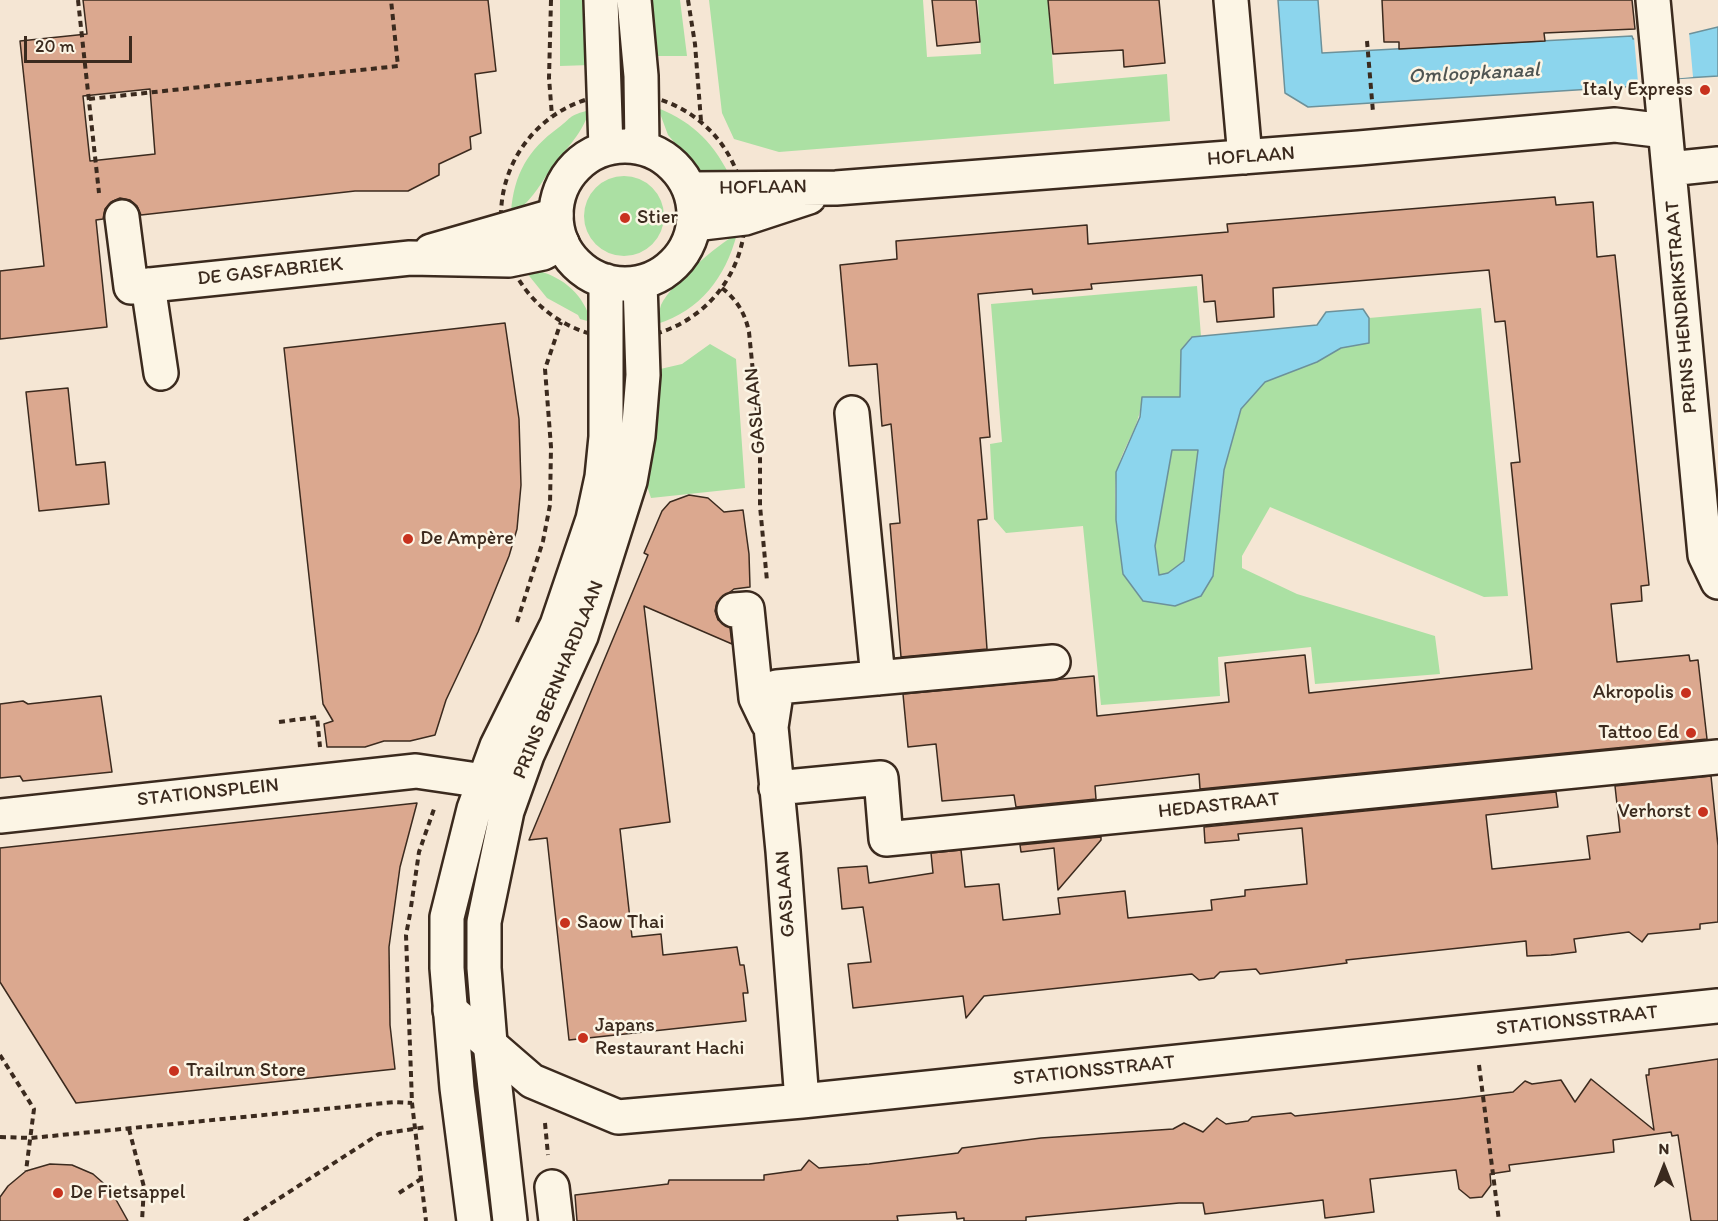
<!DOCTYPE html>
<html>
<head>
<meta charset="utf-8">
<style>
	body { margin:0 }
	#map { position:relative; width:1718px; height:1221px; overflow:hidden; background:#f5e6d4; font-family:Itim,sans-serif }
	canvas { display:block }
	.north { position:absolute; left:1634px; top:1137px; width:60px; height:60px; -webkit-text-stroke:4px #fcf5e5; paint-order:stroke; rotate:0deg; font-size:16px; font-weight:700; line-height:24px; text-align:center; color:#3b2a1e }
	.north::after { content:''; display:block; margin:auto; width:21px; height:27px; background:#3b2a1e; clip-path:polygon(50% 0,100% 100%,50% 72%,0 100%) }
	.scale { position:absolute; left:24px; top:36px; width:108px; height:27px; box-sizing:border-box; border:3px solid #3b2a1e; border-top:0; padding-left:8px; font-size:18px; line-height:21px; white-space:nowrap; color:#3b2a1e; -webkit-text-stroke:4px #fcf5e5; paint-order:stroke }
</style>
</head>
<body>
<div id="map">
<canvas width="1718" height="1221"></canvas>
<div class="north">N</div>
<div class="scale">20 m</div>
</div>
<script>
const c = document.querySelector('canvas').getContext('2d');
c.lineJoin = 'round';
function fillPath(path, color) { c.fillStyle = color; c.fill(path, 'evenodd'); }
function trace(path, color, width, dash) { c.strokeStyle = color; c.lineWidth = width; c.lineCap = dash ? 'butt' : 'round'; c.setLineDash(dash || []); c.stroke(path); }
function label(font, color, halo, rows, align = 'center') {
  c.font = font + ' Itim,sans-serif'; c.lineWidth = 5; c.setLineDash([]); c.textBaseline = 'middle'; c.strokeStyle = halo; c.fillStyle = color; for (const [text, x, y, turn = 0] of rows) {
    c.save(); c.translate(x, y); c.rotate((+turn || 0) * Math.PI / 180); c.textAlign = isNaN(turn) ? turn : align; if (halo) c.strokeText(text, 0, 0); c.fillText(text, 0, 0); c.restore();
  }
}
const green = new Path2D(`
	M 560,0 L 588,0 L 591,65 L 560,66 Z
	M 645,0 L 680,0 L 687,56 L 654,56 Z
	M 709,0 L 923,0 L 927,57 L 981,54 L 978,0 L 1048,0 L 1054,84 L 1167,74 L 1170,121 L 779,152 L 734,139 L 722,113 Z
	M 658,108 C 695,123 715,145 732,180 L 702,174 L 668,135 Z
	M 590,110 C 580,138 564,150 548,173 C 538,189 530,201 515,213 L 511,212 C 514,174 528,150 558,128 C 574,116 567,116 590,110 Z
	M584 216a40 40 0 1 1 80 0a40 40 0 1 1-80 0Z
	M 737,234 C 725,278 701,310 657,324 C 658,318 659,311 661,305 C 671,284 717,245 737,234 Z
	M 539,271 C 564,278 584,295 591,322 L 580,319 L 578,315 L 547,298 L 526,272 Z
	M 1197,286 L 1201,336 L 1191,337 L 1181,350 L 1180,397 L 1142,397 C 1140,429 1123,444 1117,472 C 1111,499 1120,546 1123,574 L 1175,606 L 1221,507 L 1224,470 L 1241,409 L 1265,382 L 1317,362 L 1341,348 L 1368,343 L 1369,318 L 1481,308 L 1508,596 L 1484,597 L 1270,507 L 1242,556 L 1242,568 L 1297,594 L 1435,636 L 1440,674 L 1315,684 L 1311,647 L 1218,657 L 1220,696 L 1101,705 L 1083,526 L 1006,533 L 994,519 L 990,444 L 1002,442 L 991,304 Z
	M 710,344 L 736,359 L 745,488 L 651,498 L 642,471 L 656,370 L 682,364 Z
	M 1172,450 L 1199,450 L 1184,561 L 1168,573 L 1158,576 L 1155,546 Z`);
const water = new Path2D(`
	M 1278,0 L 1318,0 L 1322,53 L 1632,36 L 1633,39 L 1689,34 L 1718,27 L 1718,76 L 1638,81 L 1639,86 L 1308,107 L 1285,93 Z
	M 1363,309 L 1369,318 L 1369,343 L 1341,348 L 1317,362 L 1265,382 L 1241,409 L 1224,470 L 1213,576 L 1201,596 L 1175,606 L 1143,601 L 1123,574 L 1116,520 L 1116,472 L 1140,417 L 1142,397 L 1180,397 L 1181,350 L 1192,337 L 1317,325 L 1326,312 ZM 1172,450 L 1198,450 L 1184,561 L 1168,573 L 1159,575 L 1155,546 Z`);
const pier = new Path2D(`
	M 1689,32 L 1693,77 L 1638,82 L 1634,37 Z`);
const building = new Path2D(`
	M 83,0 L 488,0 L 496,71 L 475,74 L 481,133 L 470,137 L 471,149 L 439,164 L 439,175 L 408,191 L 355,191 L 141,215 L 137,206 L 130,200 L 120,198 L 111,202 L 105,209 L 103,219 L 96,220 L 107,327 L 0,339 L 0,271 L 44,266 L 20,41 L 87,34 ZM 150,89 L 155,154 L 90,161 L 83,96 Z
	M 932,0 L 976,0 L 980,42 L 937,46 Z
	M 1048,0 L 1159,0 L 1165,63 L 1124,67 L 1123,50 L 1053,54 Z
	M 1382,0 L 1632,0 L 1635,29 L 1544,33 L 1545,41 L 1399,49 L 1399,42 L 1384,42 Z
	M 1555,197 L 1556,205 L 1593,202 L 1597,257 L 1615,255 L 1649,585 L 1641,586 L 1642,601 L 1611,604 L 1617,662 L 1689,655 L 1690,661 L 1698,660 L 1707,739 L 1200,789 L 1199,774 L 1095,786 L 1096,799 L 1016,807 L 1014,795 L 942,801 L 936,744 L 908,747 L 903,694 L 1094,676 L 1097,716 L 1229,702 L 1225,663 L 1305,655 L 1309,693 L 1532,669 L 1511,463 L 1520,462 L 1505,321 L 1495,322 L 1489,270 L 1273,288 L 1274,317 L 1217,322 L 1215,301 L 1204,302 L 1202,275 L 1091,284 L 1092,289 L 1033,294 L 1032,289 L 978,294 L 990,437 L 980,438 L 987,519 L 978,520 L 987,649 L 901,657 L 890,524 L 900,523 L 891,424 L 882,426 L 877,364 L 849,366 L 840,265 L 897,259 L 896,241 L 1087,225 L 1088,244 L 1228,232 L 1227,224 Z
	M 505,323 L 519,419 L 521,485 L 517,529 L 509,556 L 478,632 L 446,700 L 435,735 L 410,741 L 384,741 L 365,747 L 327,747 L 324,724 L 333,721 L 323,704 L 284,348 Z
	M 68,388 L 76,465 L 105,462 L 109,504 L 39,511 L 26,392 Z
	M 689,495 L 708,498 L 724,512 L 743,510 L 749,554 L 750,587 L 734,589 L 717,602 L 715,611 L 718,620 L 730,628 L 732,644 L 644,606 L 670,822 L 620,829 L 632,937 L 661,934 L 663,955 L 737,947 L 740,965 L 744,965 L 748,993 L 743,993 L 746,1021 L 569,1040 L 547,838 L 529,840 L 648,555 L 644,553 L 662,511 L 670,502 Z
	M 101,696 L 112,772 L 23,781 L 20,776 L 0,778 L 0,704 L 23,701 L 28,704 Z
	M 1711,776 L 1718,846 L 1718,922 L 1700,924 L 1700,929 L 1648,934 L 1642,942 L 1629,932 L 1574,939 L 1576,952 L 1551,955 L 1527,956 L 1526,941 L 1346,960 L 1347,963 L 1260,974 L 1256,969 L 1220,972 L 1214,978 L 1199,980 L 1192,974 L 984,996 L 966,1018 L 963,996 L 853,1008 L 848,964 L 871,962 L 863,907 L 842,909 L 838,868 L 867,866 L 869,883 L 933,873 L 931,853 L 961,850 L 965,887 L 999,884 L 1003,920 L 1060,914 L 1058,898 L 1125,891 L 1128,918 L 1212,910 L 1211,900 L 1245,896 L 1245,890 L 1307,884 L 1302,828 L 1238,834 L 1239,840 L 1205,843 L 1204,827 L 1556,792 L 1558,807 L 1486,815 L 1492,869 L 1590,859 L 1587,836 L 1620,832 L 1615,786 Z
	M 417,803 L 400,867 L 389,947 L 390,1025 L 395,1069 L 76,1103 L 0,982 L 0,848 Z
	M 1101,837 L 1101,840 L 1058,890 L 1054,848 L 1021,852 L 1020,845 Z
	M 1718,1059 L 1718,1221 L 1691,1221 L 1678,1135 L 1672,1136 L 1671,1132 L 1613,1140 L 1614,1152 L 1509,1165 L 1510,1171 L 1490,1174 L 1491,1185 L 1482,1197 L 1470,1198 L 1459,1189 L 1456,1170 L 1370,1179 L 1374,1212 L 1325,1218 L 1323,1200 L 1205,1214 L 1203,1203 L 1179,1203 L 1026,1217 L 1026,1221 L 964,1221 L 964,1218 L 957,1219 L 956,1212 L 897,1216 L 898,1221 L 577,1221 L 575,1195 L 668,1184 L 669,1180 L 764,1180 L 764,1175 L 801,1170 L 809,1160 L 819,1168 L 869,1164 L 958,1153 L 962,1148 L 1041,1138 L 1173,1129 L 1184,1123 L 1203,1132 L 1217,1118 L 1226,1124 L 1248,1121 L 1252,1117 L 1291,1113 L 1295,1116 L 1456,1099 L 1513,1092 L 1525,1081 L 1532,1084 L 1561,1080 L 1575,1102 L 1591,1079 L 1654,1130 L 1646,1075 L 1649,1075 L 1649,1069 Z
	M 50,1164 L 72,1165 L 93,1174 L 110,1189 L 128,1221 L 0,1221 L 0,1197 L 8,1186 L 26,1171 Z`);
const path = new Path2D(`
	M 78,0 L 99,193
	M 551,0 L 549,78 L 552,116
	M 688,0 L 695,44 L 701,121
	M 1367,41 L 1373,112
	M501 216a122 122 0 1 1 244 0a122 122 0 1 1-244 0Z
	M 89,99 L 398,66 L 391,0
	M 722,288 C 737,300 745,313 749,332 L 760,442 L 760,506 L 767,581
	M 517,622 L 543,541 L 550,505 L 551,447 L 545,369 L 561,322
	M 279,722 L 317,717 L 320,747
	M 411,907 L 419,852 L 434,809
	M 410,914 L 406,935 L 412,1103 L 426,1221
	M 0,1055 L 34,1109 L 26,1171
	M 1479,1065 L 1499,1221
	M 545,1123 L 548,1155
	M 129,1129 L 144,1187 L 142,1221
	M 0,1137 L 31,1138 L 395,1102 L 412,1103
	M 399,1193 L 421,1179
	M 244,1221 L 379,1134 L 427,1127`);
const minor = new Path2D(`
	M 1231,0 L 1245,157
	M 1653,0 L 1705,555 L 1718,582
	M 1669,169 L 1718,164
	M 690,189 L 836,188 L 1359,148 L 1615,125 L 1665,131
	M 122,217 L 131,287 L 410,258 L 509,260 L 543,253 L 562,243
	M 694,224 L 745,218 L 809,197
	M 431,251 L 556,215
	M 148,285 L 161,373
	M 852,413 L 878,678
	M 734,610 L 747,609 L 756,698 L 768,723
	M 776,788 L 881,778 L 886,839 L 1718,757
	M 0,816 L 416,771 L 511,785
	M 450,1010 L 532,1081 L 618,1117 L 802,1101 L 1718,1006
	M 802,1101 L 783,851 L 771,727 L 777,687 L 1053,662
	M 552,1187 L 556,1221`);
const major = new Path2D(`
	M 601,0 L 606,148
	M 634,0 L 641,76 L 642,147
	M556 215a69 69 0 1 1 138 0a69 69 0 1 1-138 0Z
	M 474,1221 L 457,1088 L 447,968 L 447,917 L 474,809 L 497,746 L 557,625 L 593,519 L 602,477 L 606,437 L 606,281
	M 510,1221 L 490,1043 L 484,968 L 484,922 L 507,811 L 527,755 L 581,636 L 630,481 L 638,436 L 643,375 L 640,283`);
const markers = [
	[1705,90,6,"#c8321e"],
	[625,218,6,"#c8321e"],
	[408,539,6,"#c8321e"],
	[1686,693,6,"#c8321e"],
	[1691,733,6,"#c8321e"],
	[1703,812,6,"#c8321e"],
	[565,923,6,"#c8321e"],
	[583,1038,6,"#c8321e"],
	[174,1071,6,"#c8321e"],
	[58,1193,6,"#c8321e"]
];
const poiNames = [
	["Italy Express",1693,90,"right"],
	["Stier",637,218],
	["De Ampère",420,539],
	["Akropolis",1674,693,"right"],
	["Tattoo Ed",1679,733,"right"],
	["Verhorst",1691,812,"right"],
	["Saow Thai",577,923],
	["Japans",595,1026],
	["Restaurant Hachi",595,1049],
	["Trailrun Store",186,1071],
	["De Fietsappel",70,1193]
];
const streetNames = [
	["HOFLAAN",1251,157,-4],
	["HOFLAAN",763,188,-1],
	["DE GASFABRIEK",270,272,-6],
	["PRINS HENDRIKSTRAAT",1682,307,-95],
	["GASLAAN",756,411,-95],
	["PRINS BERNHARDLAAN",559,680,-68],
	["STATIONSPLEIN",208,793,-6],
	["HEDASTRAAT",1219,806,-6],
	["GASLAAN",786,894,-94],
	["STATIONSSTRAAT",1577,1021,-6],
	["STATIONSSTRAAT",1094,1071,-6]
];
const waterNames = [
	["Omloopkanaal",1474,74,-3]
];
fillPath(green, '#abe0a3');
fillPath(water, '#8cd5ed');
trace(water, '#6c919a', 1.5);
fillPath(pier, '#f5e6d4');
fillPath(building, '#dba88f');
trace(building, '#3b2a1e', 1.5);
trace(minor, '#3b2a1e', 38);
trace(major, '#3b2a1e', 38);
trace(path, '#3b2a1e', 4, [6, 4.5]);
trace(minor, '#fcf5e5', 33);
trace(major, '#fcf5e5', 33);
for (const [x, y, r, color] of markers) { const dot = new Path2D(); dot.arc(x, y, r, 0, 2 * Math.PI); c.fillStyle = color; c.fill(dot); trace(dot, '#fcf5e5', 2); }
label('20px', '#3b2a1e', '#fcf5e5', poiNames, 'left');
label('20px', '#3b2a1e', '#fcf5e5', streetNames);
label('italic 21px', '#4f5552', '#fcf5e5', waterNames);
</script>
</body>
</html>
